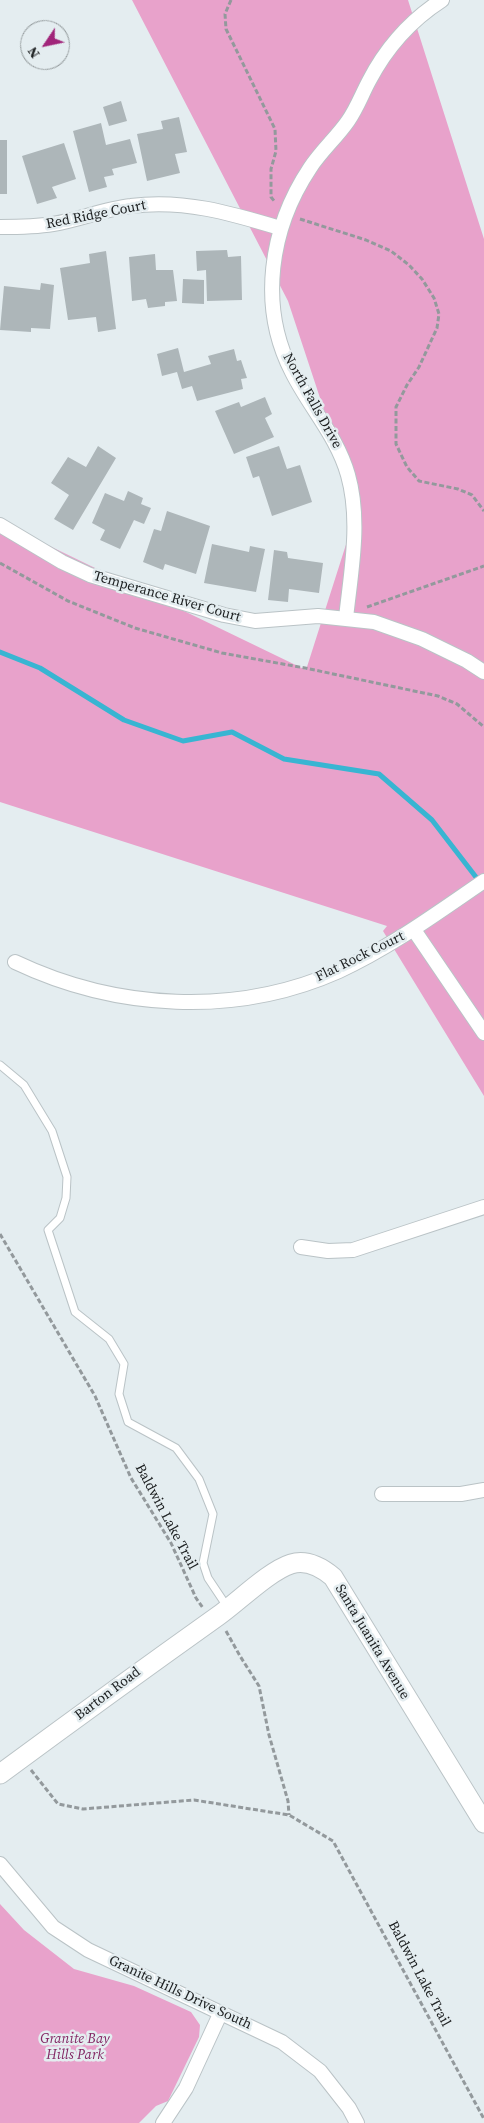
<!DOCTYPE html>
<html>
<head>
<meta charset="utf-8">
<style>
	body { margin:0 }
	#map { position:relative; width:484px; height:2123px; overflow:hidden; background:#e4edf0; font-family:"Source Serif 4",serif }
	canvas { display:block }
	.north { position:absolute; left:20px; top:20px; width:50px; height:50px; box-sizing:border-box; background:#e4edf0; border:1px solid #949b9d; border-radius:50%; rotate:236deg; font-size:14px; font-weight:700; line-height:20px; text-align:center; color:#1c1f20 }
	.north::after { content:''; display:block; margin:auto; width:18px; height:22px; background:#a1257a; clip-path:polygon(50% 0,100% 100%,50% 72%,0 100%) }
</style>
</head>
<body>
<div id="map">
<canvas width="484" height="2123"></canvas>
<div class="north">N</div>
</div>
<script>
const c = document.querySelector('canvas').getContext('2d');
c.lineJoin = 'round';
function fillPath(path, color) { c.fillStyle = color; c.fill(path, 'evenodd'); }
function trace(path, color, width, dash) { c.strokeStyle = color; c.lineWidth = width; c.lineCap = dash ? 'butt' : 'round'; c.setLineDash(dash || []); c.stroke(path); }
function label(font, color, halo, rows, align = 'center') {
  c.font = font + ' "Source Serif 4",serif'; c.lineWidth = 5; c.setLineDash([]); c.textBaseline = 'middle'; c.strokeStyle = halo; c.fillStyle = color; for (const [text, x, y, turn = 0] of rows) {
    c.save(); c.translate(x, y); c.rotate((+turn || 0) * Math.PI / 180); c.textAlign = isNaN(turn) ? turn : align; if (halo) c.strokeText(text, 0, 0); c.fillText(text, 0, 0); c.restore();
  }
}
const green = new Path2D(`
	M 132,0 L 408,0 L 484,239 L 484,1096 L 383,931 L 387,926 L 0,802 L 0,522 L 306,670 L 357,510 L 288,301 Z
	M 0,1904 L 24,1930 L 74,1969 L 134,1986 L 191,2012 L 200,2025 L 199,2037 L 168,2101 L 156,2106 L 139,2123 L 0,2123 Z`);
const stream = new Path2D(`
	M 0,652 L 40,668 L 124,720 L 183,741 L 232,732 L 284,759 L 379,774 L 432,820 L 479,881`);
const building = new Path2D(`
	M 121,101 L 127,121 L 109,126 L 103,107 Z
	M 179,117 L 187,152 L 175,154 L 180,173 L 147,181 L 137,134 L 163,129 L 161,121 Z
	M 101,123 L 106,145 L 130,139 L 137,163 L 112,169 L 114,175 L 104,177 L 107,187 L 89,192 L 73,131 Z
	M 0,140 L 7,140 L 7,194 L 0,194 Z
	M 64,143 L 76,179 L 52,187 L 57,198 L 37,204 L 22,156 Z
	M 227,250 L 228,257 L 241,256 L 242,300 L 207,301 L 206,270 L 197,271 L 196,251 Z
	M 106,251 L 116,329 L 98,332 L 96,317 L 68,320 L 60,268 L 90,263 L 89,254 Z
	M 155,254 L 156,270 L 173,270 L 177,301 L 165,302 L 165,306 L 148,308 L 146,299 L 132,301 L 129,257 Z
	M 183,279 L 204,280 L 204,304 L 182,303 Z
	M 41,283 L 54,285 L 50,329 L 31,328 L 31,332 L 0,330 L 4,286 L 40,290 Z
	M 178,348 L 184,372 L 211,364 L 208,356 L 234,349 L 237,361 L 241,360 L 247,378 L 241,379 L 243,389 L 197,401 L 192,386 L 182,389 L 177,372 L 162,376 L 157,354 Z
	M 265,397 L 272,414 L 265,418 L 274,437 L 234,454 L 215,411 L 239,402 L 241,407 Z
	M 98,446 L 116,458 L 73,530 L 54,519 L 69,495 L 51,483 L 68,457 L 86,467 Z
	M 279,446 L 287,469 L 300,465 L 312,502 L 272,516 L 259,476 L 253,478 L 246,457 Z
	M 128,491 L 143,498 L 141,504 L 151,508 L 144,524 L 134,520 L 120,549 L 100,540 L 105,530 L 92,523 L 105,493 L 124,501 Z
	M 167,511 L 210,526 L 196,574 L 165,564 L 163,570 L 143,562 L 154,529 L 161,531 Z
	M 212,544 L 249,552 L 250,546 L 265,549 L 256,592 L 204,583 Z
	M 274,550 L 287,552 L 288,558 L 323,563 L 319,593 L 289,589 L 288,602 L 268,600 Z`);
const path = new Path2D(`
	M 231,0 L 225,14 L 226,29 L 275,129 L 276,151 L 271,169 L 271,197 L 275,202
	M 300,219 L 366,240 L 391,251 L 409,265 L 422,279 L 434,298 L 439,314 L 437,328 L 419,367 L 407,385 L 396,407 L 396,444 L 407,467 L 419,481 L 458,489 L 472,495 L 484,511
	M 0,563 L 68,601 L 135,628 L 222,653 L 305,668 L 438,696 L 457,704 L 484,727
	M 367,607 L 484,566
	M 0,1234 L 95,1396 L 131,1478 L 171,1543 L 196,1598 L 203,1608
	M 226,1631 L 240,1656 L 259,1686 L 269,1735 L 288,1801 L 289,1815
	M 31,1770 L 58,1804 L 83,1809 L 194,1800 L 289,1815 L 333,1841 L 484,2119`);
const lane = new Path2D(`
	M 0,1065 L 24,1085 L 52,1131 L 67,1177 L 66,1198 L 60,1218 L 48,1230 L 75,1312 L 109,1339 L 124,1364 L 119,1394 L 128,1422 L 176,1448 L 199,1479 L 213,1514 L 203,1563 L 208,1578 L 228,1608`);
const street = new Path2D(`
	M 0,227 C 18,227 35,227 53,224 C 79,220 104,209 131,206 C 183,199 230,213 280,228
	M 0,525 L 62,562 L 90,575 L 224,615 L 255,621 L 318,616 L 374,622 L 422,639 L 467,661 L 484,672
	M 346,618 C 351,571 361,521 348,475 C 337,436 310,408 292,372 C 258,306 270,228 310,168 C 321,151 337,137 348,121 C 357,108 362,94 369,81 C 386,48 411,20 442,0
	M 414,930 L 484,1033
	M 15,962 C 116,1010 236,1017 339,971 C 391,947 437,913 484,881
	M 301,1247 L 328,1251 L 353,1250 L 484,1207
	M 382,1494 L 461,1494 L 484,1490
	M 0,1864 L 53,1927 L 88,1950 L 282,2042 L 320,2071 L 349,2108 L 357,2123
	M 163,2123 L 186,2088 L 221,2012`);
const secondary = new Path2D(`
	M 0,1774 C 72,1721 145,1668 218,1616 C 238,1602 269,1571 291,1564 C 307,1559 321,1567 333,1577 L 484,1823`);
const streetNames = [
	["Red Ridge Court",96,215,-11],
	["North Falls Drive",312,401,61],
	["Temperance River Court",167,597,16],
	["Flat Rock Court",360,957,-26],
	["Baldwin Lake Trail",166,1517,62],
	["Santa Juanita Avenue",372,1642,59],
	["Barton Road",108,1694,-37],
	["Baldwin Lake Trail",419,1974,62],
	["Granite Hills Drive South",180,1993,25]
];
const parkNames = [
	["Granite Bay",75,2039],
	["Hills Park",75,2055]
];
fillPath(green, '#e8a2cb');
trace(stream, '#38b5d2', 5);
fillPath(building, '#adb6b9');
trace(lane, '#bac3c6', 9);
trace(street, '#bac3c6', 16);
trace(secondary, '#bac3c6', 21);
trace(path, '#93999c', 3, [5, 2.5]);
trace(lane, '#fff', 7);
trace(street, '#fff', 14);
trace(secondary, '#fff', 19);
label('14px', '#1c1f20', '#e4edf0', streetNames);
label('italic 14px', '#832764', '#e4edf0', parkNames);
</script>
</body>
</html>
